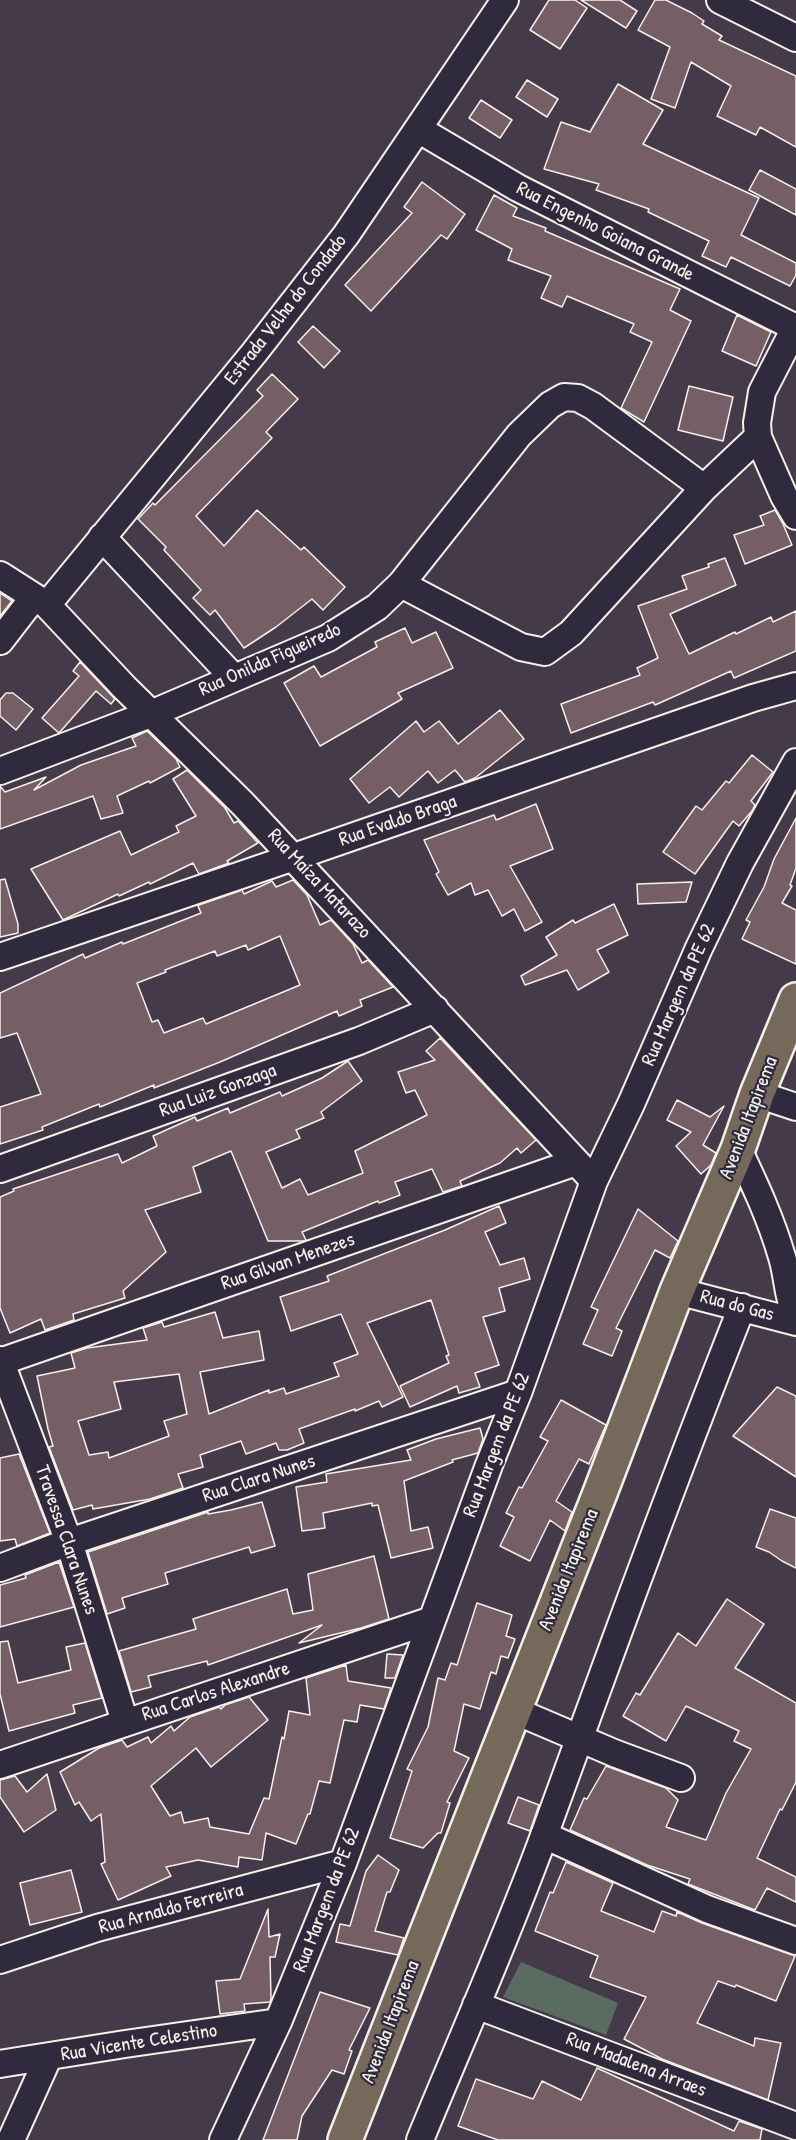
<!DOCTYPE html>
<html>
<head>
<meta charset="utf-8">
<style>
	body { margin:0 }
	canvas { display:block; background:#443a49 }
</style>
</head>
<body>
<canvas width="796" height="2140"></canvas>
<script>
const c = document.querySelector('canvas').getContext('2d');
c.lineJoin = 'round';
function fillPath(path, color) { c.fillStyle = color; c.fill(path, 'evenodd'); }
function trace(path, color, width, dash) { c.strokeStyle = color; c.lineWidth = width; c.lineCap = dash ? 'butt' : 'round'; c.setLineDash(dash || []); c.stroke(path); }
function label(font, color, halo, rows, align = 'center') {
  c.font = font + ' "Patrick Hand",sans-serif'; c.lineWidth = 4.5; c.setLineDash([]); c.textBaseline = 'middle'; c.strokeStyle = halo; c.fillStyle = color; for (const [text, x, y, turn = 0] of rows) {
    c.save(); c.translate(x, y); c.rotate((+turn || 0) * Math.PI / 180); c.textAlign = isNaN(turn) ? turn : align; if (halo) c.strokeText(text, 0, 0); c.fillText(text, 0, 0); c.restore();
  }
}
const green = new Path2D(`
	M 521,1962 L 618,2003 L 606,2035 L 503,1997 Z`);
const building = new Path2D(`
	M 549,0 L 575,0 L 587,8 L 560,49 L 530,30 Z
	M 581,0 L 620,0 L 637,11 L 626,28 Z
	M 655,0 L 666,0 L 692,13 L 704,21 L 702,24 L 722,36 L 719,40 L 796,76 L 796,147 L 760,127 L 756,135 L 717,116 L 731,86 L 691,62 L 675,108 L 651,99 L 670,47 L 638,30 Z
	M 527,80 L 558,99 L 547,117 L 516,97 Z
	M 618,84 L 663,110 L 643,144 L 759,198 L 741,235 L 796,263 L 796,275 L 790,286 L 731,257 L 726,267 L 702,256 L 709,241 L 648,212 L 649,209 L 596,190 L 599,184 L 544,169 L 561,122 L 590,132 Z
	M 481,100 L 512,120 L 500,138 L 469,118 Z
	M 760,170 L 796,189 L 796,215 L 749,190 Z
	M 422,182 L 465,214 L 447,239 L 441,235 L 371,311 L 345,285 L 412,213 L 404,207 Z
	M 494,195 L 517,208 L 513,216 L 546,228 L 545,231 L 680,289 L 670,310 L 691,321 L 644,422 L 621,408 L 652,342 L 630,332 L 634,324 L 567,296 L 562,307 L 541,298 L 551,276 L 508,260 L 512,249 L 476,230 Z
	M 737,315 L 771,332 L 756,366 L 722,351 Z
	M 313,326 L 340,351 L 324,368 L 298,342 Z
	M 272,374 L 298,399 L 266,432 L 272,438 L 196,516 L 224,546 L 257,510 L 301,550 L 304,547 L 345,587 L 323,610 L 312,599 L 276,627 L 244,648 L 215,610 L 210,615 L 193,598 L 201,590 L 164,550 L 166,547 L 138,519 L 153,503 L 155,505 L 263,396 L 257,390 Z
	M 689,386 L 733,397 L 723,441 L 678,430 Z
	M 775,510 L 783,524 L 792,545 L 745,564 L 734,535 L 764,525 L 760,516 Z
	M 725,558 L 736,585 L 670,614 L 689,654 L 735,632 L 736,634 L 771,617 L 773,622 L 796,611 L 796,651 L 734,678 L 731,671 L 655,705 L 653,702 L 571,733 L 561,704 L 640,675 L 637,668 L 658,658 L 638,606 L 687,589 L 682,576 L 709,567 L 708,564 Z
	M 0,593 L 12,601 L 0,616 Z
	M 405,628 L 412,643 L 436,632 L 453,668 L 398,693 L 402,699 L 320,746 L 284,683 L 314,666 L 321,677 L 377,647 L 375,642 Z
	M 80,662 L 115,699 L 111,704 L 96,691 L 59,733 L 42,718 L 79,676 L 73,671 Z
	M 6,693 L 13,693 L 33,709 L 16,730 L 0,716 L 0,700 Z
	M 500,710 L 524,739 L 475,778 L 465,782 L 455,770 L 438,783 L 428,771 L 399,797 L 390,787 L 369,803 L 350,779 L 416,721 L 424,732 L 439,721 L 458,744 Z
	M 147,731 L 176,759 L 180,767 L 150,783 L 149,781 L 117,796 L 123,813 L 101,819 L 93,796 L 0,829 L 0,786 L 5,792 L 46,777 L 34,790 L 81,765 L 136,746 L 132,738 Z
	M 752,755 L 773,772 L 751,801 L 755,805 L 752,811 L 739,826 L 733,821 L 695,874 L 663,852 L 696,806 L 702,810 L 726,781 L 729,783 Z
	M 187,770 L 225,808 L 234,823 L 238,821 L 258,843 L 227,861 L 229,863 L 199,874 L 193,863 L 150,884 L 149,882 L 119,896 L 118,894 L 63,920 L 31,869 L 120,831 L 131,855 L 179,832 L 176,826 L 196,816 L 173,779 Z
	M 536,804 L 553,849 L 510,866 L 542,922 L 525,931 L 514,909 L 502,916 L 488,890 L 475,895 L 471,883 L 448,895 L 436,874 L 439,872 L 424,840 L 494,815 L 496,820 Z
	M 796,818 L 796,868 L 790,885 L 792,886 L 782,903 L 796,910 L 796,964 L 742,939 L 750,922 L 746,920 L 764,887 L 774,859 Z
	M 5,879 L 18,924 L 18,933 L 0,937 L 0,880 Z
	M 293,880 L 307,895 L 320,925 L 331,920 L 353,944 L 362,963 L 368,960 L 393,987 L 360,1000 L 362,1006 L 339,1016 L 337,1011 L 220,1062 L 154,1088 L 154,1085 L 100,1107 L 99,1104 L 42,1127 L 43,1130 L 0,1144 L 0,1107 L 41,1094 L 17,1033 L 0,1038 L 0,993 L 83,954 L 85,958 L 122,942 L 123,944 L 201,913 L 198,906 L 199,905 L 242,890 L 244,894 L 272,881 L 276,887 ZM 280,936 L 300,985 L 206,1024 L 203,1018 L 164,1033 L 158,1020 L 152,1022 L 137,983 L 166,972 L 165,970 L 215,951 L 217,956 L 246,945 L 248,950 Z
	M 692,882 L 686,902 L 638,904 L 637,884 Z
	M 614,904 L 628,935 L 597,950 L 609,972 L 578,990 L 567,970 L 525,985 L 521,976 L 557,955 L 546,937 L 573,920 L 575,923 Z
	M 440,1038 L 536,1140 L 521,1153 L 517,1148 L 500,1163 L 460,1181 L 462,1186 L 443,1192 L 432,1169 L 395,1182 L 400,1195 L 379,1203 L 378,1201 L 302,1232 L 306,1240 L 303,1241 L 268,1241 L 231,1151 L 193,1167 L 201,1192 L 145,1210 L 166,1252 L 123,1291 L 125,1298 L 73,1314 L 74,1320 L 45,1330 L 41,1319 L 10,1333 L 0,1308 L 0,1197 L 14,1191 L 13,1189 L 118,1154 L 122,1163 L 157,1146 L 153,1136 L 195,1117 L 197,1121 L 228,1108 L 230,1113 L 280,1092 L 282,1096 L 322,1078 L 348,1061 L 362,1081 L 321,1112 L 324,1118 L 296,1130 L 300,1138 L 266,1152 L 282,1188 L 300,1179 L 308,1195 L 363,1173 L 355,1151 L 427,1115 L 415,1090 L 406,1093 L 398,1072 L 435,1060 L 426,1051 Z
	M 677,1100 L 710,1117 L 724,1106 L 703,1145 L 716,1153 L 711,1165 L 701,1174 L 676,1146 L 691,1132 L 667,1120 Z
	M 499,1206 L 506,1223 L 485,1232 L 500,1265 L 524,1258 L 530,1279 L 499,1288 L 505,1311 L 483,1317 L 499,1365 L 475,1373 L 480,1387 L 459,1393 L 457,1386 L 410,1407 L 400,1386 L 449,1363 L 446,1356 L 449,1355 L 431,1300 L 367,1323 L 403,1397 L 382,1407 L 379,1401 L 355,1411 L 355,1409 L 299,1429 L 304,1443 L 287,1450 L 279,1450 L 276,1443 L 246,1454 L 241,1441 L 200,1455 L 203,1467 L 178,1474 L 183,1488 L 150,1499 L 93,1509 L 92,1505 L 73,1510 L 49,1447 L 53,1446 L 48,1429 L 37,1376 L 75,1368 L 71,1353 L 87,1348 L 147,1340 L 143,1328 L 162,1322 L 164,1327 L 215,1312 L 223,1338 L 259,1331 L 264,1360 L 200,1372 L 209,1414 L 269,1390 L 269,1393 L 284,1388 L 286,1394 L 339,1376 L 334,1363 L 358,1354 L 341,1314 L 291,1331 L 280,1297 L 329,1281 L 327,1276 L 445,1230 ZM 179,1374 L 187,1414 L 164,1421 L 169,1436 L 109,1458 L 108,1452 L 89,1455 L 78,1421 L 121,1409 L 114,1382 Z
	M 638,1209 L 678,1241 L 670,1258 L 655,1250 L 616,1328 L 622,1331 L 612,1356 L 583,1344 L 598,1310 L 591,1307 Z
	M 777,1387 L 796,1396 L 796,1477 L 733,1436 Z
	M 561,1400 L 606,1425 L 589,1464 L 579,1459 L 556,1501 L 572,1512 L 565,1531 L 550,1520 L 530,1561 L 500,1546 L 514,1517 L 506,1513 L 519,1487 L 522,1488 L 548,1441 L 540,1437 Z
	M 480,1428 L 483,1439 L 478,1453 L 452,1460 L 453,1462 L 404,1481 L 411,1531 L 428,1527 L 433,1548 L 391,1558 L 378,1505 L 372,1506 L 372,1503 L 323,1513 L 325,1528 L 302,1531 L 296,1487 L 327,1482 L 326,1474 L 411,1460 L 407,1450 L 436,1439 Z
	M 19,1454 L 50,1533 L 17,1546 L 15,1539 L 0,1541 L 0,1458 Z
	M 262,1502 L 275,1546 L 251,1553 L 249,1547 L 165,1573 L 168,1584 L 122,1598 L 125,1608 L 107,1614 L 88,1552 L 208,1512 L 208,1514 L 231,1510 Z
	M 770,1509 L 796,1518 L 796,1568 L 782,1561 L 769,1552 L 756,1547 Z
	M 374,1556 L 389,1619 L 361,1628 L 299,1643 L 322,1625 L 208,1665 L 207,1661 L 148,1676 L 151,1687 L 131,1692 L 119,1651 L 196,1629 L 193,1619 L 287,1589 L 293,1614 L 313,1610 L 308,1574 Z
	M 59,1562 L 74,1607 L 0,1627 L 0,1585 L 26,1578 L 25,1575 Z
	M 727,1599 L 764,1624 L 735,1668 L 796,1703 L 796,1782 L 782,1810 L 780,1809 L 757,1858 L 796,1877 L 796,1902 L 767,1888 L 755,1910 L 688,1884 L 690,1879 L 647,1865 L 570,1830 L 584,1798 L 587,1799 L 606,1766 L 666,1788 L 678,1800 L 666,1827 L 706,1840 L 726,1793 L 751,1749 L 734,1741 L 739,1731 L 686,1706 L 666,1741 L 623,1716 L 636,1693 L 640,1695 L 678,1633 L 696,1646 Z
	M 477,1603 L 512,1615 L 506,1636 L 515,1639 L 508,1658 L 501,1656 L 496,1674 L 491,1672 L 480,1709 L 464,1704 L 454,1751 L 469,1758 L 447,1802 L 450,1803 L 441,1833 L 438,1833 L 423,1848 L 390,1838 L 412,1771 L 407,1769 L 428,1727 L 438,1678 L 445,1680 L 451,1663 L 457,1665 Z
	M 8,1641 L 18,1683 L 71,1670 L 66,1647 L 85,1643 L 102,1698 L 73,1705 L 75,1713 L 9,1731 L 0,1694 L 0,1642 Z
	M 387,1654 L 403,1655 L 395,1678 L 385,1678 Z
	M 346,1665 L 348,1681 L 391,1688 L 384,1709 L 360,1705 L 357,1722 L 344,1720 L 330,1783 L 319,1781 L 310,1814 L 308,1814 L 296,1844 L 266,1833 L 262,1860 L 239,1857 L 238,1867 L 198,1860 L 166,1867 L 171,1876 L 118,1900 L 101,1864 L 105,1862 L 101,1814 L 91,1821 L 79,1802 L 75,1805 L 60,1772 L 99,1748 L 122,1740 L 127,1747 L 148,1737 L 151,1743 L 171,1726 L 174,1731 L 190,1717 L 219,1707 L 221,1709 L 225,1705 L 249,1697 L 268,1720 L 211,1767 L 196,1748 L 151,1786 L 170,1816 L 181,1812 L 184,1823 L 208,1818 L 210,1827 L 249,1834 L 264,1798 L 269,1799 L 282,1737 L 284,1739 L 289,1711 L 310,1715 L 306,1678 Z
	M 47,1774 L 56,1810 L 24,1832 L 0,1797 L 0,1780 L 15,1776 L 27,1792 Z
	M 518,1797 L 539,1805 L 530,1831 L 508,1823 Z
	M 378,1855 L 399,1870 L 390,1892 L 387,1892 L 375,1931 L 404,1938 L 398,1955 L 336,1942 L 340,1924 L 350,1926 L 366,1871 Z
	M 566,1862 L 613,1883 L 601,1911 L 654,1932 L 662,1911 L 676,1916 L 677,1912 L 702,1923 L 795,1956 L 776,2001 L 736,1985 L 735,1987 L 718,1981 L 697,2023 L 754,2046 L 755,2038 L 781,2043 L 768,2100 L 662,2059 L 624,2039 L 646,1997 L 590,1977 L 598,1956 L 535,1931 L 550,1892 L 553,1893 Z
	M 71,1870 L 82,1912 L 30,1925 L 20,1883 Z
	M 268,1909 L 269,1937 L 280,1934 L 275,1957 L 270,1957 L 271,1999 L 270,2002 L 244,2004 L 245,2011 L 220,2014 L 216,1981 L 240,1979 Z
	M 320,1992 L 370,2008 L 349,2050 L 352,2051 L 344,2074 L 332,2070 L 302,2116 L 297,2140 L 263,2140 Z
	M 597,2068 L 734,2131 L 739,2121 L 762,2129 L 760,2140 L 498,2140 L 458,2126 L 476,2079 L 533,2099 L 542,2081 L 581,2100 Z`);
const minor = new Path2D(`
	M 720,0 L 796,38
	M 418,129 L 518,188 L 796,328
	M 796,326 L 762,392 L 757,423 L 758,437 L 784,496 L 796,516
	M 102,537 L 233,677
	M 0,575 L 47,605 L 125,688 L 243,804 L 594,1181
	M 401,584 L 519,435 L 550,405 L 564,397 L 578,398 L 593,406 L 704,488
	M 47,605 L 254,353 L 346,235 L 505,0
	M 0,641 L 34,597
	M 0,771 L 153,713 L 328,638 L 377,607 L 401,584 L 521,647 L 545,652 L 571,633 L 704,488 L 758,437
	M 0,957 L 294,857 L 753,698 L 796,686
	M 757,1094 L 796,1107
	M 738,1149 C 755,1185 771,1219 782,1257 C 788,1276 787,1296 796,1315
	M 0,1169 L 359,1041 L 435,1009
	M 677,1291 L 796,1322
	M 0,1360 L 69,1542 L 125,1722
	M 0,1362 L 576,1162
	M 0,1568 L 69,1542 L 518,1393
	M 513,1710 L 614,1753 L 681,1778
	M 0,1765 L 432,1620
	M 544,1835 L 707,1909 L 796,1941
	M 0,1960 L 97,1928 L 343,1863
	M 476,2005 L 796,2126
	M 0,2064 L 125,2044 L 278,2022
	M 11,2140 L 48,2058
	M 223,2140 L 278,2022 L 343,1863 L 489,1465 L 518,1393 L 594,1181 L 631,1104 L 699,948 L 740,863 L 796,762
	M 420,2140 C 462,2038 507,1937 545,1833 C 609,1657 673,1481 742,1307`);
const major = new Path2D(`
	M 345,2140 L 600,1493 L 677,1291 L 738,1149 L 757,1094 L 796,1000`);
const streetNames = [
	["Rua Engenho Goiana Grande",605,232,27],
	["Estrada Velha do Condado",286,310,-52],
	["Rua Onilda Figueiredo",270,660,-24],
	["Rua Evaldo Braga",398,821,-19],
	["Rua Maíza Matarazo",319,884,47],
	["Rua Margem da PE 62",679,995,-66],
	["Rua Luiz Gonzaga",218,1091,-20],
	["Avenida Itapirema",749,1118,-69],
	["Rua Gilvan Menezes",288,1262,-19],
	["Rua do Gas",737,1306,15],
	["Rua Margem da PE 62",497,1445,-69],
	["Rua Clara Nunes",259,1479,-18],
	["Travessa Clara Nunes",66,1540,71],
	["Avenida Itapirema",569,1570,-68],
	["Rua Carlos Alexandre",216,1692,-18],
	["Rua Margem da PE 62",327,1900,-69],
	["Rua Arnaldo Ferreira",171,1909,-15],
	["Avenida Itapirema",391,2022,-69],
	["Rua Vicente Celestino",139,2043,-9],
	["Rua Madalena Arraes",636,2065,21]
];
fillPath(green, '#5a6b62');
fillPath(building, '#765e66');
trace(building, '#f4f1e8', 1.5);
trace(minor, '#f4f1e8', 30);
trace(major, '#f4f1e8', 38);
trace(minor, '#2f2a3d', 26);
trace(major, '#76695c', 33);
label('20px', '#f4f1e8', '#2f2a3d', streetNames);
</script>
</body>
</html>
